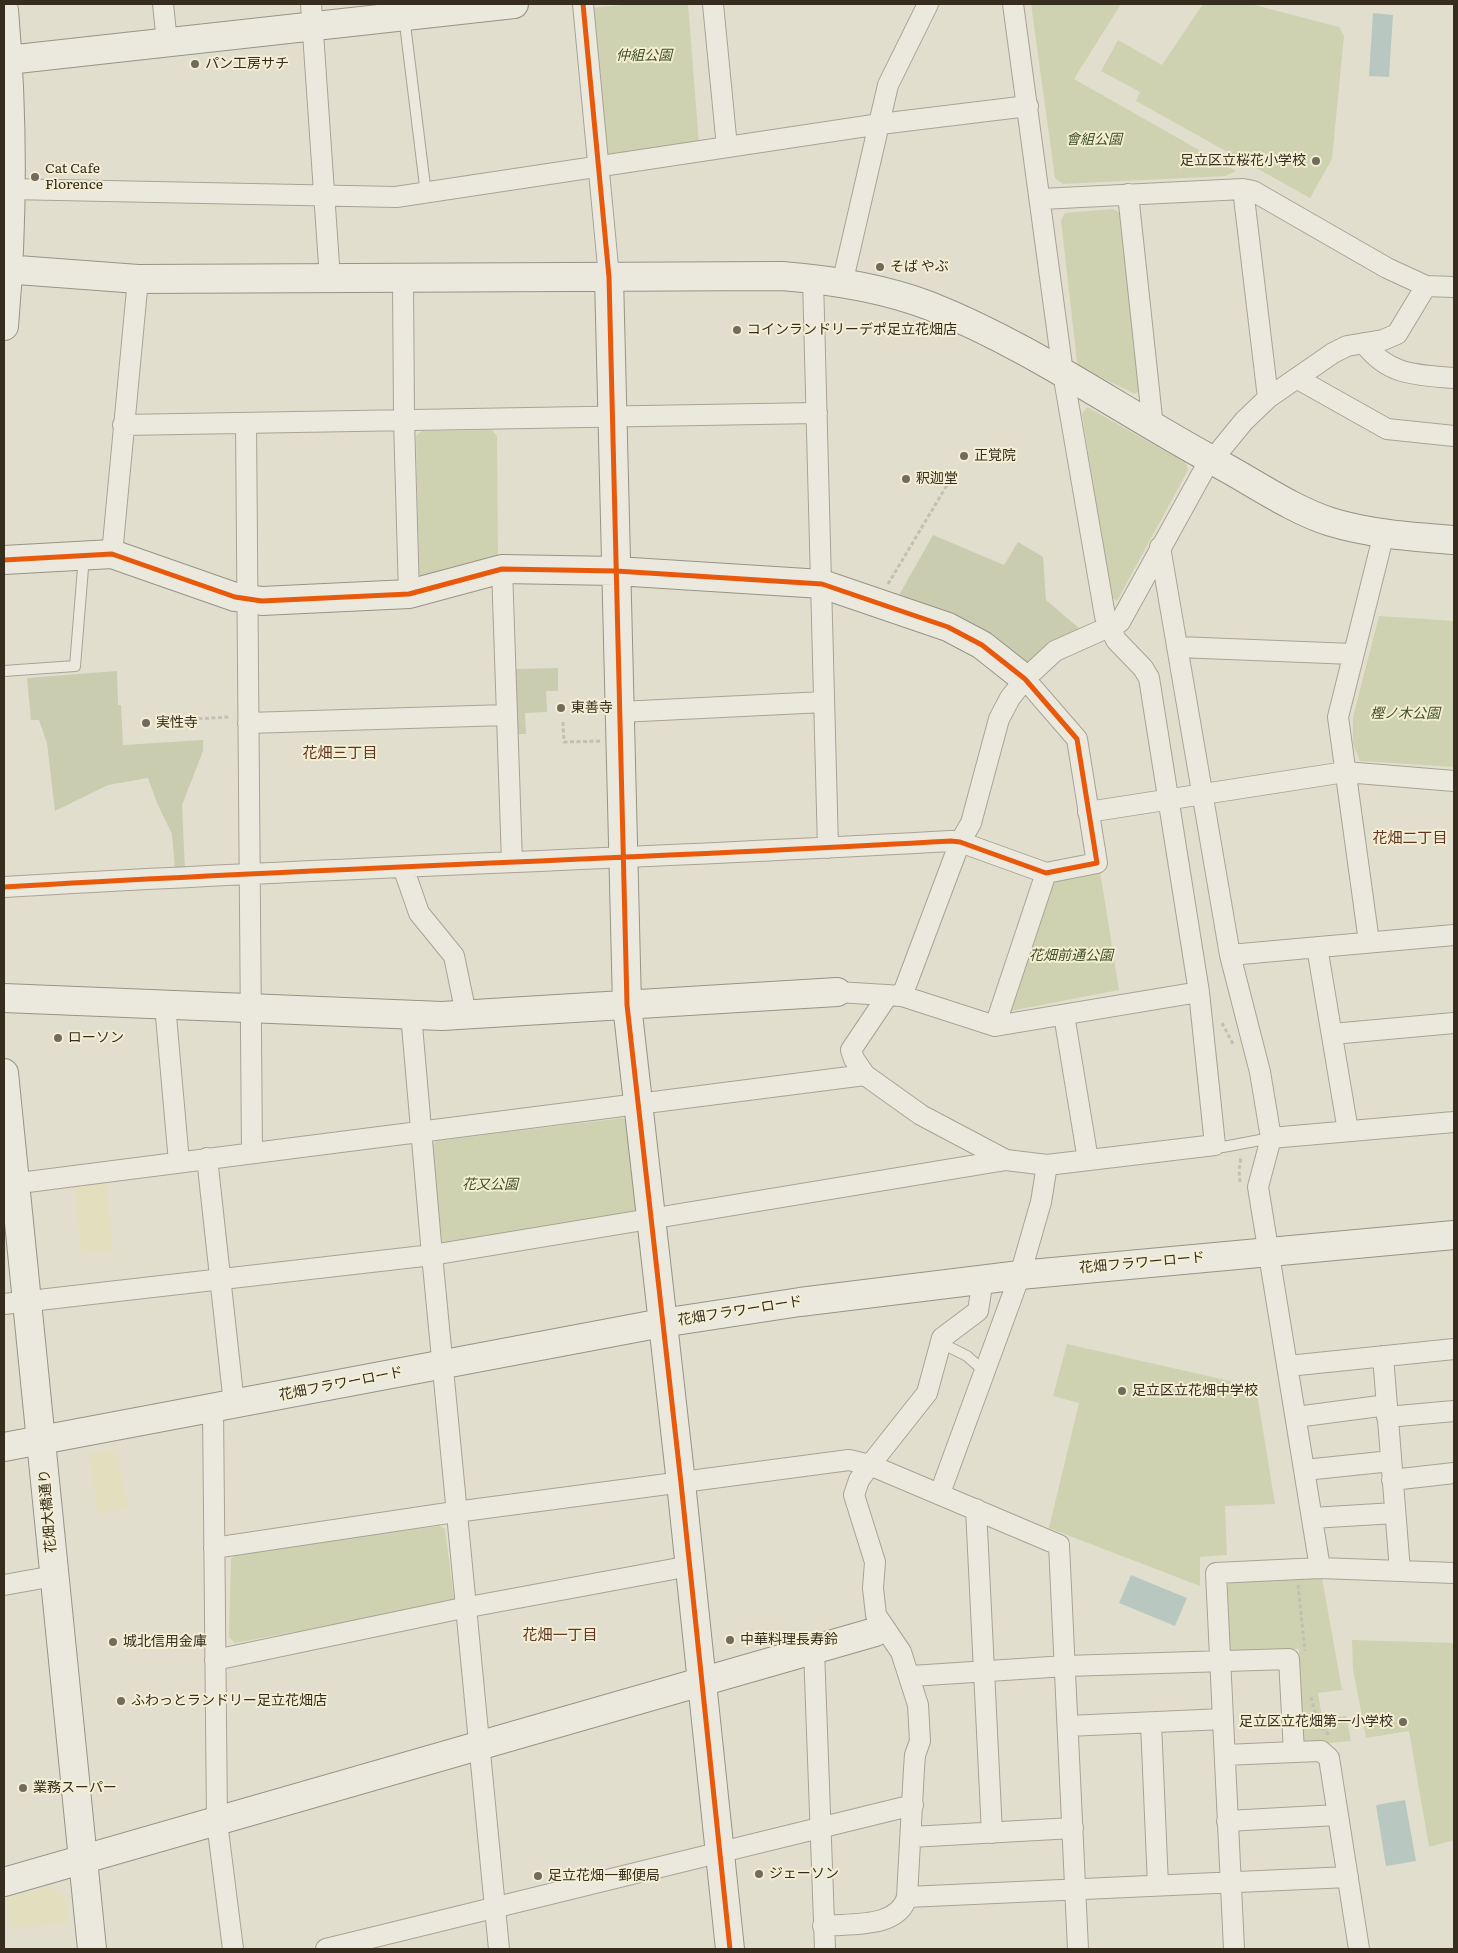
<!DOCTYPE html>
<html>
<head>
<meta charset="utf-8">
<style>
	body { margin:0 }
	#map { position:relative; width:1458px; height:1953px; overflow:hidden; background:#e2decd; font-family:Literata,serif }
	canvas { display:block }
	.frame { position:absolute; inset:0; border:5px solid #362d1f; pointer-events:none }
</style>
</head>
<body>
<div id="map">
<canvas width="1458" height="1953"></canvas>
<div class="frame"></div>
</div>
<script>
const c = document.querySelector('canvas').getContext('2d');
c.lineJoin = 'round';
function fillPath(path, color) { c.fillStyle = color; c.fill(path, 'evenodd'); }
function trace(path, color, width, dash) { c.strokeStyle = color; c.lineWidth = width; c.lineCap = dash ? 'butt' : 'round'; c.setLineDash(dash || []); c.stroke(path); }
function label(font, color, halo, rows, align = 'center') {
  c.font = font + ' Literata,"Noto Sans JP",serif'; c.lineWidth = 4; c.setLineDash([]); c.textBaseline = 'middle'; c.strokeStyle = halo; c.fillStyle = color; for (const [text, x, y, turn = 0] of rows) {
    c.save(); c.translate(x, y); c.rotate((+turn || 0) * Math.PI / 180); c.textAlign = isNaN(turn) ? turn : align; if (halo) c.strokeText(text, 0, 0); c.fillText(text, 0, 0); c.restore();
  }
}
const farmland = new Path2D(`
	M 106,1181 L 113,1251 L 81,1254 L 74,1184 Z
	M 117,1449 L 128,1508 L 98,1514 L 89,1454 Z
	M 50,1886 L 66,1898 L 69,1923 L 10,1929 L 6,1899 Z`);
const green = new Path2D(`
	M 631,4 L 688,4 L 699,144 L 611,158 L 605,151 L 591,8 Z
	M 1031,4 L 1121,4 L 1074,79 L 1236,171 L 1225,176 L 1063,184 L 1055,178 Z
	M 1203,4 L 1251,4 L 1339,27 L 1344,36 L 1332,159 L 1310,198 L 1136,101 L 1140,92 L 1101,71 L 1118,40 L 1162,65 Z
	M 1113,209 L 1120,213 L 1141,390 L 1135,394 L 1080,367 L 1077,362 L 1061,220 L 1065,213 Z
	M 1087,407 L 1186,463 L 1188,470 L 1117,601 L 1111,597 L 1082,414 Z
	M 492,430 L 497,436 L 498,558 L 424,580 L 419,574 L 416,436 L 422,431 Z
	M 1379,616 L 1454,621 L 1454,767 L 1360,761 L 1353,744 L 1353,717 Z
	M 1100,871 L 1119,990 L 1010,1011 L 1050,882 Z
	M 622,1118 L 627,1120 L 637,1207 L 634,1211 L 446,1244 L 442,1241 L 431,1145 L 436,1141 Z
	M 1067,1344 L 1256,1387 L 1275,1504 L 1225,1506 L 1227,1555 L 1200,1557 L 1200,1586 L 1049,1528 L 1079,1403 L 1053,1396 Z
	M 440,1526 L 445,1529 L 454,1599 L 449,1603 L 235,1643 L 229,1637 L 231,1559 L 237,1553 Z
	M 1322,1578 L 1342,1690 L 1318,1693 L 1322,1718 L 1346,1716 L 1351,1741 L 1308,1745 L 1302,1739 L 1299,1649 L 1233,1652 L 1228,1646 L 1227,1586 L 1230,1582 Z
	M 1352,1640 L 1454,1643 L 1454,1840 L 1429,1847 L 1409,1731 L 1366,1738 L 1353,1669 Z`);
const cemetery = new Path2D(`
	M 933,535 L 1004,565 L 1018,542 L 1043,557 L 1046,600 L 1080,629 C 1060,638 1043,645 1029,662 L 1023,663 L 898,597 Z
	M 558,668 L 558,691 L 546,691 L 547,712 L 525,713 L 526,734 L 516,734 L 514,669 Z
	M 117,671 L 118,705 L 121,705 L 123,745 L 203,740 L 203,751 L 182,805 L 185,870 L 175,870 L 172,834 L 157,803 L 148,778 L 108,785 L 55,811 L 47,743 L 39,720 L 31,720 L 27,678 Z`);
const water = new Path2D(`
	M 1373,13 L 1393,15 L 1389,77 L 1369,76 Z
	M 1131,1575 L 1187,1598 L 1175,1626 L 1119,1603 Z
	M 1405,1800 L 1416,1861 L 1386,1866 L 1376,1805 Z`);
const path = new Path2D(`
	M 888,584 L 950,480
	M 179,720 L 230,717
	M 563,722 L 564,742 L 601,741
	M 1222,1023 L 1233,1044
	M 1240,1182 L 1239,1171 L 1241,1156
	M 1298,1585 L 1305,1651
	M 1311,1697 L 1318,1724 L 1329,1735`);
const lane = new Path2D(`
	M 404,16 L 426,194
	M 4,671 L 75,666 L 84,556
	M 1215,1145 L 1223,1147 L 1271,1138
	M 941,1343 L 967,1356 L 984,1371`);
const street = new Path2D(`
	M 163,4 L 167,42
	M 311,4 L 330,279
	M 583,4 L 609,277
	M 713,4 L 727,147
	M 10,189 L 396,197 L 880,124 L 1028,106
	M 1243,189 L 1268,398
	M 1128,194 L 1153,427
	M 1041,199 L 1243,189 L 1253,191 L 1387,268 L 1426,286 L 1454,287
	M 403,279 L 404,420 L 409,594
	M 813,279 L 828,848
	M 842,284 L 888,85 L 928,4
	M 1364,343 C 1388,376 1418,375 1454,378
	M 1298,379 L 1387,429 L 1454,436
	M 246,423 L 252,1152
	M 123,425 L 817,413
	M 1160,547 L 1230,955 L 1260,1072 L 1271,1138 L 1258,1187 L 1320,1568
	M 112,554 L 138,279
	M 502,569 L 512,862
	M 1178,647 L 1353,654
	M 620,712 L 824,702
	M 248,723 L 506,715
	M 1088,812 L 1345,772 L 1454,781
	M 403,867 L 419,913 L 454,956 L 466,1014
	M 4,887 C 319,868 635,859 951,841 L 960,842 L 1046,873 L 1097,863 L 1077,739 L 1025,679
	M 1369,942 L 1338,717 L 1384,533
	M 1317,947 L 1348,1131
	M 1230,955 L 1454,935
	M 837,992 L 902,996 L 995,1026 L 1199,992
	M 888,995 L 851,1050 L 854,1059 L 865,1075 L 921,1115 L 1006,1160 L 1047,1165 L 1215,1145 L 1199,992 L 1149,678 L 1143,668 L 1116,640 L 1105,616 L 1063,373 L 1013,4
	M 902,996 L 960,842 L 971,823 L 999,719 L 1010,698 L 1025,679 L 1055,651 L 1120,622 L 1204,470 L 1244,421 L 1268,398 L 1333,353 L 1347,346 L 1383,340 L 1397,334 L 1426,286
	M 165,1005 L 179,1162
	M 411,1014 L 432,1255 L 499,1949
	M 1064,1015 L 1088,1160
	M 995,1026 L 1046,873
	M 1332,1034 L 1454,1023
	M 1271,1138 L 1454,1122
	M 207,1158 L 234,1404
	M 4,1185 L 865,1075
	M 4,1304 L 432,1255 L 1006,1160
	M 1383,1356 L 1400,1571
	M 1288,1366 L 1454,1349
	M 213,1408 L 217,1822 L 233,1949
	M 1296,1417 L 1387,1405
	M 1387,1417 L 1454,1411
	M 1305,1470 L 1391,1461
	M 1392,1480 L 1454,1473
	M 940,1493 L 1020,1275 L 1041,1202 L 1047,1165
	M 976,1509 L 992,1833
	M 1312,1518 L 1395,1513
	M 214,1548 L 448,1513 L 849,1460 L 870,1465 L 1059,1545 L 1078,1949
	M 4,1585 L 54,1576
	M 814,1650 L 825,1949
	M 215,1660 L 458,1609 L 690,1566
	M 911,1676 L 1066,1666 L 1289,1659 L 1294,1752 L 1321,1751 L 1329,1758 L 1359,1949
	M 1151,1723 L 1158,1885
	M 1068,1726 L 1223,1719
	M 1225,1755 L 1294,1752
	M 1227,1821 L 1337,1815
	M 911,1837 L 1073,1828
	M 907,1897 L 1348,1877
	M 823,1926 C 850,1923 898,1929 907,1897 L 914,1769 L 915,1755 L 920,1741 L 918,1705 L 901,1652 L 876,1615 L 873,1588 L 875,1562 L 854,1495 L 859,1480 L 870,1465 L 927,1393 L 942,1338 L 978,1311 L 983,1279
	M 326,1949 L 913,1805
	M 1234,1949 L 1216,1573 L 1320,1568 L 1454,1573`);
const secondary = new Path2D(`
	M 4,10 C 13,115 13,222 4,326
	M 8,60 L 514,4
	M 4,269 L 138,279 L 782,276 C 832,280 883,288 930,306 C 1033,347 1124,413 1221,465 C 1256,484 1293,510 1331,522 C 1370,534 1414,537 1454,540
	M 609,277 L 627,1005 L 681,1483 L 730,1949
	M 4,560 L 112,554 L 235,597 L 262,601 L 409,594 L 502,569 L 616,571 L 822,584 L 948,627 L 982,645 L 1025,679
	M 4,998 L 442,1016 L 837,992
	M 4,1073 L 92,1949
	M 4,1447 L 662,1323 L 800,1302 L 1020,1275 L 1454,1235
	M 4,1882 L 875,1632`);
const cycleway = new Path2D(`
	M 583,4 L 609,277 L 627,1005 L 681,1483 L 730,1949
	M 4,560 L 112,554 L 235,597 L 262,601 L 409,594 L 502,569 L 616,571 L 822,584 L 948,627 L 982,645 L 1025,679 L 1077,739 L 1097,863 L 1046,873 L 960,842 L 951,841 C 635,859 319,868 4,887`);
const markers = [
	[195,64,5,"#726b5c"],
	[1316,161,5,"#726b5c"],
	[35,177,5,"#726b5c"],
	[880,267,5,"#726b5c"],
	[737,330,5,"#726b5c"],
	[964,456,5,"#726b5c"],
	[906,479,5,"#726b5c"],
	[561,708,5,"#726b5c"],
	[146,723,5,"#726b5c"],
	[58,1038,5,"#726b5c"],
	[1122,1391,5,"#726b5c"],
	[730,1640,5,"#726b5c"],
	[113,1642,5,"#726b5c"],
	[121,1701,5,"#726b5c"],
	[1403,1722,5,"#726b5c"],
	[23,1788,5,"#726b5c"],
	[759,1874,5,"#726b5c"],
	[538,1876,5,"#726b5c"]
];
const parkNames = [
	["仲組公園",644,56],
	["會組公園",1094,140],
	["樫ノ木公園",1405,714],
	["花畑前通公園",1071,956],
	["花又公園",490,1185]
];
const poiNames = [
	["パン工房サチ",205,64],
	["足立区立桜花小学校",1306,161,"right"],
	["Cat Cafe",45,169],
	["Florence",45,185],
	["そば やぶ",890,267],
	["コインランドリーデポ足立花畑店",747,330],
	["正覚院",974,456],
	["釈迦堂",916,479],
	["東善寺",571,708],
	["実性寺",156,723],
	["ローソン",68,1038],
	["足立区立花畑中学校",1132,1391],
	["中華料理長寿鈴",740,1640],
	["城北信用金庫",123,1642],
	["ふわっとランドリー足立花畑店",131,1701],
	["足立区立花畑第一小学校",1393,1722,"right"],
	["業務スーパー",33,1788],
	["ジェーソン",769,1874],
	["足立花畑一郵便局",548,1876]
];
const streetNames = [
	["花畑フラワーロード",1142,1263,-5],
	["花畑フラワーロード",740,1311,-9],
	["花畑フラワーロード",341,1384,-11],
	["花畑大橋通り",48,1511,-95]
];
const neighbourhoodNames = [
	["花畑三丁目",340,754],
	["花畑二丁目",1410,839],
	["花畑一丁目",560,1636]
];
fillPath(farmland, '#e1dfbe');
fillPath(green, '#ced2b0');
fillPath(cemetery, '#c9ccaf');
fillPath(water, '#b8c8c0');
trace(lane, '#a8a396', 12);
trace(street, '#a8a396', 22);
trace(secondary, '#979386', 30);
trace(path, '#c3bfb5', 3, [4, 2.5]);
trace(lane, '#ebe9de', 10);
trace(street, '#ebe9de', 20);
trace(secondary, '#ebe9de', 28);
trace(cycleway, '#e8590c', 5);
for (const [x, y, r, color] of markers) { const dot = new Path2D(); dot.arc(x, y, r, 0, 2 * Math.PI); c.fillStyle = color; c.fill(dot); trace(dot, '#f3eed3', 2); }
label('italic 14px', '#415126', '#f3eed3', parkNames);
label('14px', '#362d1f', '#f3eed3', poiNames, 'left');
label('14px', '#362d1f', '#f3eed3', streetNames);
label('15px', '#603521', '#f3eed3', neighbourhoodNames);
</script>
</body>
</html>
